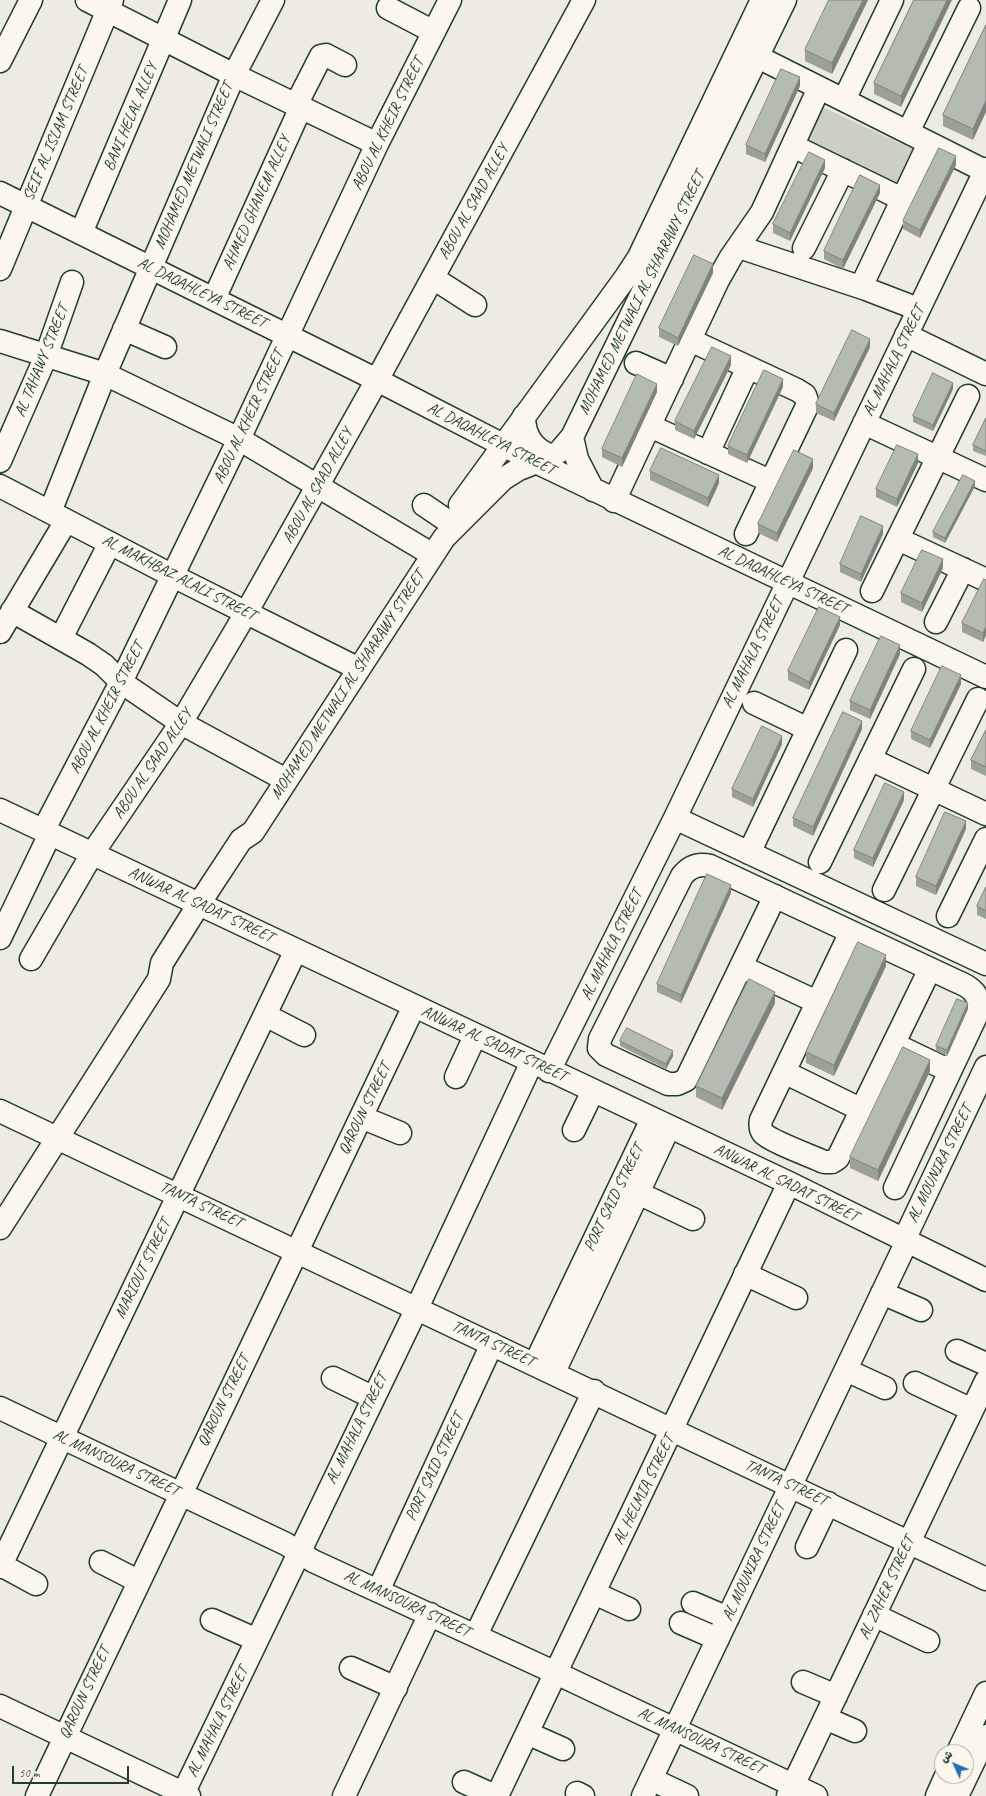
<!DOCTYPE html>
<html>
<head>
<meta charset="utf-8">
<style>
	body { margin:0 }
	#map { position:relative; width:986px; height:1796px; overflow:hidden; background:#eeece1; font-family:Caveat,"Playpen Sans Arabic",sans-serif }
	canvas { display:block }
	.north { position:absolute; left:934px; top:1744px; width:40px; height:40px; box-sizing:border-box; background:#fbf7ec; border:1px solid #a3ada2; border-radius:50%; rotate:314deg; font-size:11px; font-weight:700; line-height:16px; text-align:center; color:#1f3d34 }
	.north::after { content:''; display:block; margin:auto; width:14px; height:18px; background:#1f6fb2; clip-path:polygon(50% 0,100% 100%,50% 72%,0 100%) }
	.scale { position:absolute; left:12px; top:1766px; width:117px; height:18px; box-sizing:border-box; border:2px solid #1f3d34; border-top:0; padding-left:5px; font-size:12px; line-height:14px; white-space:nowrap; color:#1f3d34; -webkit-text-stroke:3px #fbf7ec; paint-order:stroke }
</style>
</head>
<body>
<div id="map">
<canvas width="986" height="1796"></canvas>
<div class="north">ش</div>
<div class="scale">50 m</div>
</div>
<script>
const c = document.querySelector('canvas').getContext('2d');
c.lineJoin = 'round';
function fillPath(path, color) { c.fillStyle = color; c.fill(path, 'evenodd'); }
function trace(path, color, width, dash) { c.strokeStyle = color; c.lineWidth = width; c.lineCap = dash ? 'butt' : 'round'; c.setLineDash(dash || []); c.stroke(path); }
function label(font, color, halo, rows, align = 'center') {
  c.font = font + ' Caveat,sans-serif'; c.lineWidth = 3.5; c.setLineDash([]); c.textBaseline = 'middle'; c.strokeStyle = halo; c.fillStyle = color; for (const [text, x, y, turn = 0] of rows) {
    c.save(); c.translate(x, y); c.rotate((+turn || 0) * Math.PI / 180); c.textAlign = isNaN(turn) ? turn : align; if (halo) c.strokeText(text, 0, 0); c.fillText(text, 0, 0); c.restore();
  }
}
const green = new Path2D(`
	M 823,107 L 914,150 L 897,185 L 807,143 Z`);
const minor = new Path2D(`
	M 87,0 L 234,75 L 377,144
	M 388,8 L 434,32
	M 758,57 L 985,171
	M 0,61 L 31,0
	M 844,100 L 892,0
	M 296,105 L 321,56 L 326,55 L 345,65
	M 908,132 L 969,8
	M 793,146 L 902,199
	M 0,193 L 377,380 L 536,462 L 986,677
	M 81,233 L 180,0
	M 739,247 L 866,289 L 918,309
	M 804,248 L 843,170
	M 0,269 L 112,0
	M 433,278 L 475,305
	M 861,287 L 929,143
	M 214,299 L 301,107
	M 124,329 L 165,347
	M 906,335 L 986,374
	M 690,340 L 797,390 L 805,395 L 808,404 L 746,534
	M 0,341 L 105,374 L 239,439 L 433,555
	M 636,363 L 672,379
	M 524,416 C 524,436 533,450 552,456
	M 864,423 L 986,480
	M 650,426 L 772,482
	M 572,437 L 577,459 L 593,490
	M 708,453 L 748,367
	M 0,461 L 46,356 L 72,282
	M 0,486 L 173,576 L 359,669
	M 614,501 L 718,280 L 731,257 L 762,212 L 819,88
	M 424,505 L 449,522
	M 460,505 L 626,277 L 639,257 L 762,0
	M 50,512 L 105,374 L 234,75 L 273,0
	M 898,539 L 986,580
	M 872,591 L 968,396
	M 12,611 L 88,654 L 104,665 L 121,682 L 181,723 L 286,780
	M 936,622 L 963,569
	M 0,632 L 66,521
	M 61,638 L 110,543
	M 754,703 L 808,729
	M 870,759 L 986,814
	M 0,810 L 789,1183 L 986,1280
	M 675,818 L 986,964
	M 43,831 L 121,682 L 239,439 L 377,144 L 450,0
	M 749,853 L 846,650
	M 820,862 L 914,669
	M 884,890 L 978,699
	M 775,896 L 686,1080 L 677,1084 L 668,1084 L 606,1055 L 599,1048 L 600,1039 L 682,876 C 689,867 698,863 710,866 L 956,981 C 971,987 981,994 978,1012 L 895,1188
	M 948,916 L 986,839
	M 851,932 L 761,1120 C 760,1125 760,1129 763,1133 C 770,1141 811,1156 824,1162 L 832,1162 L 838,1158 L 930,969
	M 0,938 L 50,834
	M 31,959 L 92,854 L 181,723 L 246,613 L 377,380 L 584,0
	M 742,967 L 817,1002
	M 265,1015 L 304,1035
	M 904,1049 L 950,1071
	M 549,1071 L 675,818 L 986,169
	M 784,1072 L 862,1110
	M 456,1077 L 475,1036
	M 0,1111 L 986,1579
	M 361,1117 L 400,1133
	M 574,1130 L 593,1091
	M 638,1193 L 693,1219
	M 0,1228 L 159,979 L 162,963 L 199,904 L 241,840 L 253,832 L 444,538 L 503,479 L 519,469 L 552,456 L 560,451 L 572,437 L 785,0
	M 904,1240 L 986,1067
	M 745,1274 L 796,1298
	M 882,1293 L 921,1310
	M 957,1351 L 986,1364
	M 535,1364 L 652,1119
	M 846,1370 L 885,1388
	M 554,1372 L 669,1127
	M 333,1378 L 372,1397
	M 915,1383 L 972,1410
	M 0,1408 L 286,1544 L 313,1561 L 556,1673 L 816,1796
	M 807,1547 L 828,1503
	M 101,1562 L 138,1581
	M 1,1565 L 36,1584
	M 0,1567 L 296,950
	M 378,1591 L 492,1344
	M 594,1593 L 629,1609
	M 693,1603 L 728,1618
	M 874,1615 L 928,1641
	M 212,1620 L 257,1640
	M 681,1623 L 718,1639
	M 476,1635 L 594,1391
	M 351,1668 L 396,1688
	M 803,1682 L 836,1696
	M 0,1706 L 189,1796
	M 825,1718 L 855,1731
	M 527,1733 L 563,1749
	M 651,1779 L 687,1796
	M 464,1782 L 495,1796
	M 577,1793 L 583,1796
	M 37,1796 L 414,1006
	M 182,1796 L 417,1308 L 532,1062
	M 344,1796 L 430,1614
	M 497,1796 L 789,1183
	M 643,1796 L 907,1241
	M 788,1796 L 986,1381`);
const major = new Path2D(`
	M 958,1752 L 986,1693
	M 937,1796 L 946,1776
	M 957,1796 L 986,1736`);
const wall = new Path2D(`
	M 868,0 L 832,74 L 805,61 L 805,50 Z
	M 914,0 L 901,107 L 874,94 L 874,83 Z
	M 986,25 L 973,140 L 943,126 L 943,115 Z
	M 800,86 L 765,162 L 746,154 L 746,145 Z
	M 956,165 L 920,238 L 903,229 L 903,221 Z
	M 825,168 L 790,241 L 773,233 L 773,224 Z
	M 880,193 L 843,269 L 824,259 L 824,251 Z
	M 713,273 L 678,346 L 659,337 L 659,328 Z
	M 870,347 L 834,421 L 816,413 L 816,404 Z
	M 731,365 L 694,439 L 675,430 L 675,421 Z
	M 783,387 L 747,463 L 728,454 L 728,446 Z
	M 953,389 L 933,431 L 913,422 L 913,416 Z
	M 657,392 L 622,467 L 602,457 L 602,449 Z
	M 986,418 L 986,456 L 973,451 L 973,445 Z
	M 918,463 L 897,507 L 876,497 L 876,489 Z
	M 813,468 L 777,542 L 758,533 L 758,524 Z
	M 650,471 L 719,483 L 708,507 L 650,480 Z
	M 975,486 L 945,543 L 933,537 L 933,532 Z
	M 883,534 L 861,582 L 840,572 L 840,564 Z
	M 943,568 L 922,612 L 901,602 L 901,593 Z
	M 986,580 L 986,635 L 983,642 L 962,632 L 962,623 Z
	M 840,625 L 809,690 L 788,680 L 788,671 Z
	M 900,654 L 870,719 L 850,710 L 850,701 Z
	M 961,684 L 930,748 L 911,739 L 911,731 Z
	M 862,729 L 813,836 L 793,826 L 793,818 Z
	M 986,730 L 986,776 L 971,769 L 971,760 Z
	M 782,744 L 753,807 L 732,797 L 732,789 Z
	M 904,800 L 873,867 L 854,858 L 854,850 Z
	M 966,829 L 936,895 L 916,886 L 916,877 Z
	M 986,887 L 986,919 L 977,915 L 977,906 Z
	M 731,893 L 681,1003 L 657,992 L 657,984 Z
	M 886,966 L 834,1076 L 806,1063 L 806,1052 Z
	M 775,1003 L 722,1110 L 696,1097 L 696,1086 Z
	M 968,1009 L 947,1056 L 936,1051 L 936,1046 Z
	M 620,1041 L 673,1056 L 666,1069 L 620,1046 Z
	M 930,1071 L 878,1181 L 850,1168 L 850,1157 Z`);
const shadedWall = new Path2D(`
	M 863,0 L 868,0 L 832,74 L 832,63 Z
	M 947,0 L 952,0 L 901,107 L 901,96 Z
	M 800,77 L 800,86 L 765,162 L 765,154 Z
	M 986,100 L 986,112 L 973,140 L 973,129 Z
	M 956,156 L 956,165 L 920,238 L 920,230 Z
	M 825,160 L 825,168 L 790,241 L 790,233 Z
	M 880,185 L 880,193 L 843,269 L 843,260 Z
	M 713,264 L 713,273 L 678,346 L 678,338 Z
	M 870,339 L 870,347 L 834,421 L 834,413 Z
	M 731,356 L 731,365 L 694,439 L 694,431 Z
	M 783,379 L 783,387 L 747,463 L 747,455 Z
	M 953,383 L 953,389 L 933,431 L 933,425 Z
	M 657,384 L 657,392 L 622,467 L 622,458 Z
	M 918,454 L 918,463 L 897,507 L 897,499 Z
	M 813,459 L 813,468 L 777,542 L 777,533 Z
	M 719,475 L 719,483 L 708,507 L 708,498 Z
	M 975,481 L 975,486 L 945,543 L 945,538 Z
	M 883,526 L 883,534 L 861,582 L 861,574 Z
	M 943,559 L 943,568 L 922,612 L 922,603 Z
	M 840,617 L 840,625 L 809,690 L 809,682 Z
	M 986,627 L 986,635 L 983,642 L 983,633 Z
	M 900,645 L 900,654 L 870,719 L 870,710 Z
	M 961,675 L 961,684 L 930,748 L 930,740 Z
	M 862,721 L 862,729 L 813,836 L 813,827 Z
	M 782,736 L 782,744 L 753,807 L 753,799 Z
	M 904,792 L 904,800 L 873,867 L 873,858 Z
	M 966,821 L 966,829 L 936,895 L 936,886 Z
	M 731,885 L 731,893 L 681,1003 L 681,995 Z
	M 886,955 L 886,966 L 834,1076 L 834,1065 Z
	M 775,992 L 775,1003 L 722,1110 L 722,1098 Z
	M 968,1003 L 968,1009 L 947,1056 L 947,1050 Z
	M 673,1051 L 673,1056 L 666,1069 L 666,1064 Z
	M 930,1060 L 930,1071 L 878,1181 L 878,1170 Z`);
const building = new Path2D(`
	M 829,0 L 863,0 L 832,63 L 805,50 Z
	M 914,0 L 947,0 L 901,96 L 874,83 Z
	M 986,25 L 986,100 L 973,129 L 943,115 Z
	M 781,69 L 800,77 L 765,154 L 746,145 Z
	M 939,148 L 956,156 L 920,230 L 903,221 Z
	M 809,152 L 825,160 L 790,233 L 773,224 Z
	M 860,175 L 880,185 L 843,260 L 824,251 Z
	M 694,255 L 713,264 L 678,338 L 659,328 Z
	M 852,330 L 870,339 L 834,413 L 816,404 Z
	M 712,347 L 731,356 L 694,431 L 675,421 Z
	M 764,370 L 783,379 L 747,455 L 728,446 Z
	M 933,373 L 953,383 L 933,425 L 913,416 Z
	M 637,374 L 657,384 L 622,458 L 602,449 Z
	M 986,418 L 986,451 L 973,445 Z
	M 897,445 L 918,454 L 897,499 L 876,489 Z
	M 661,448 L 719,475 L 708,498 L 650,471 Z
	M 794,450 L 813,459 L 777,533 L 758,524 Z
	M 963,475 L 975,481 L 945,538 L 933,532 Z
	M 861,516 L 883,526 L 861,574 L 840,564 Z
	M 922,550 L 943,559 L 922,603 L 901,593 Z
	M 984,579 L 986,580 L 986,627 L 983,633 L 962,623 Z
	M 819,607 L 840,617 L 809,682 L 788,671 Z
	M 881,636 L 900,645 L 870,710 L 850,701 Z
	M 942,666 L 961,675 L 930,740 L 911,731 Z
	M 843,712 L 862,721 L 813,827 L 793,818 Z
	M 762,726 L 782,736 L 753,799 L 732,789 Z
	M 986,730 L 986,767 L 971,760 Z
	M 885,783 L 904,792 L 873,858 L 854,850 Z
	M 945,812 L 966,821 L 936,886 L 916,877 Z
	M 707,874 L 731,885 L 681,995 L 657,984 Z
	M 986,887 L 986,911 L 977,906 Z
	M 858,942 L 886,955 L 834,1065 L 806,1052 Z
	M 749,979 L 775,992 L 722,1098 L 696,1086 Z
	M 957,999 L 968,1003 L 947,1050 L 936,1046 Z
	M 627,1028 L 673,1051 L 666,1064 L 620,1041 Z
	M 903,1047 L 930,1060 L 878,1170 L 850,1157 Z`);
const streetNames = [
	["BANI HELAL ALLEY",131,117,-67],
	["ABOU AL KHEIR STREET",388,124,-64],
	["SEIF AL ISLAM STREET",56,134,-67],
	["MOHAMED METWALI STREET",194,166,-67],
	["ABOU AL SAAD ALLEY",474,202,-61],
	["AHMED GHANEM ALLEY",257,203,-66],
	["AL DAQAHLEYA STREET",202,293,26],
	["MOHAMED METWALI AL SHAARAWY STREET",642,293,-64],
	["AL TAHAWY STREET",42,361,-68],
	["AL MAHALA STREET",894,361,-64],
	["ABOU AL KHEIR STREET",249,417,-65],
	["AL DAQAHLEYA STREET",491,439,27],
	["ABOU AL SAAD ALLEY",318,486,-61],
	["AL MAKHBAZ ALALI STREET",179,578,27],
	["AL DAQAHLEYA STREET",783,580,25],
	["AL MAHALA STREET",753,653,-64],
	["MOHAMED METWALI AL SHAARAWY STREET",348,685,-57],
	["ABOU AL KHEIR STREET",107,708,-63],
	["ABOU AL SAAD ALLEY",153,764,-56],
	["ANWAR AL SADAT STREET",201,905,25],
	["AL MAHALA STREET",612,945,-64],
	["ANWAR AL SADAT STREET",494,1044,25],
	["QAROUN STREET",365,1109,-64],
	["AL MOUNIRA STREET",940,1164,-64],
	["ANWAR AL SADAT STREET",786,1183,26],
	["PORT SAID STREET",614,1198,-64],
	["TANTA STREET",201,1205,25],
	["MARIOUT STREET",143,1269,-64],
	["TANTA STREET",493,1344,25],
	["QAROUN STREET",224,1401,-64],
	["AL MAHALA STREET",357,1429,-64],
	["AL MANSOURA STREET",116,1463,25],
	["PORT SAID STREET",435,1467,-65],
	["TANTA STREET",786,1483,25],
	["AL HELMIA STREET",644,1490,-64],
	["AL MOUNIRA STREET",754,1562,-65],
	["AL ZAHER STREET",887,1588,-65],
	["AL MANSOURA STREET",407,1604,25],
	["QAROUN STREET",85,1693,-65],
	["AL MAHALA STREET",218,1722,-64],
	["AL MANSOURA STREET",701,1741,25]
];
fillPath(green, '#cbcfc4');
trace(minor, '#1f3d34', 25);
trace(major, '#1f3d34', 25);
trace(minor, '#fbf7ec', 22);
trace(major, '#fbf7ec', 22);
fillPath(wall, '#9ba197');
fillPath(shadedWall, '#7e837b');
fillPath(building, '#b4bbb0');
trace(building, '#7e837b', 1);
label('16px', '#1f3d34', '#fbf7ec', streetNames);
</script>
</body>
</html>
